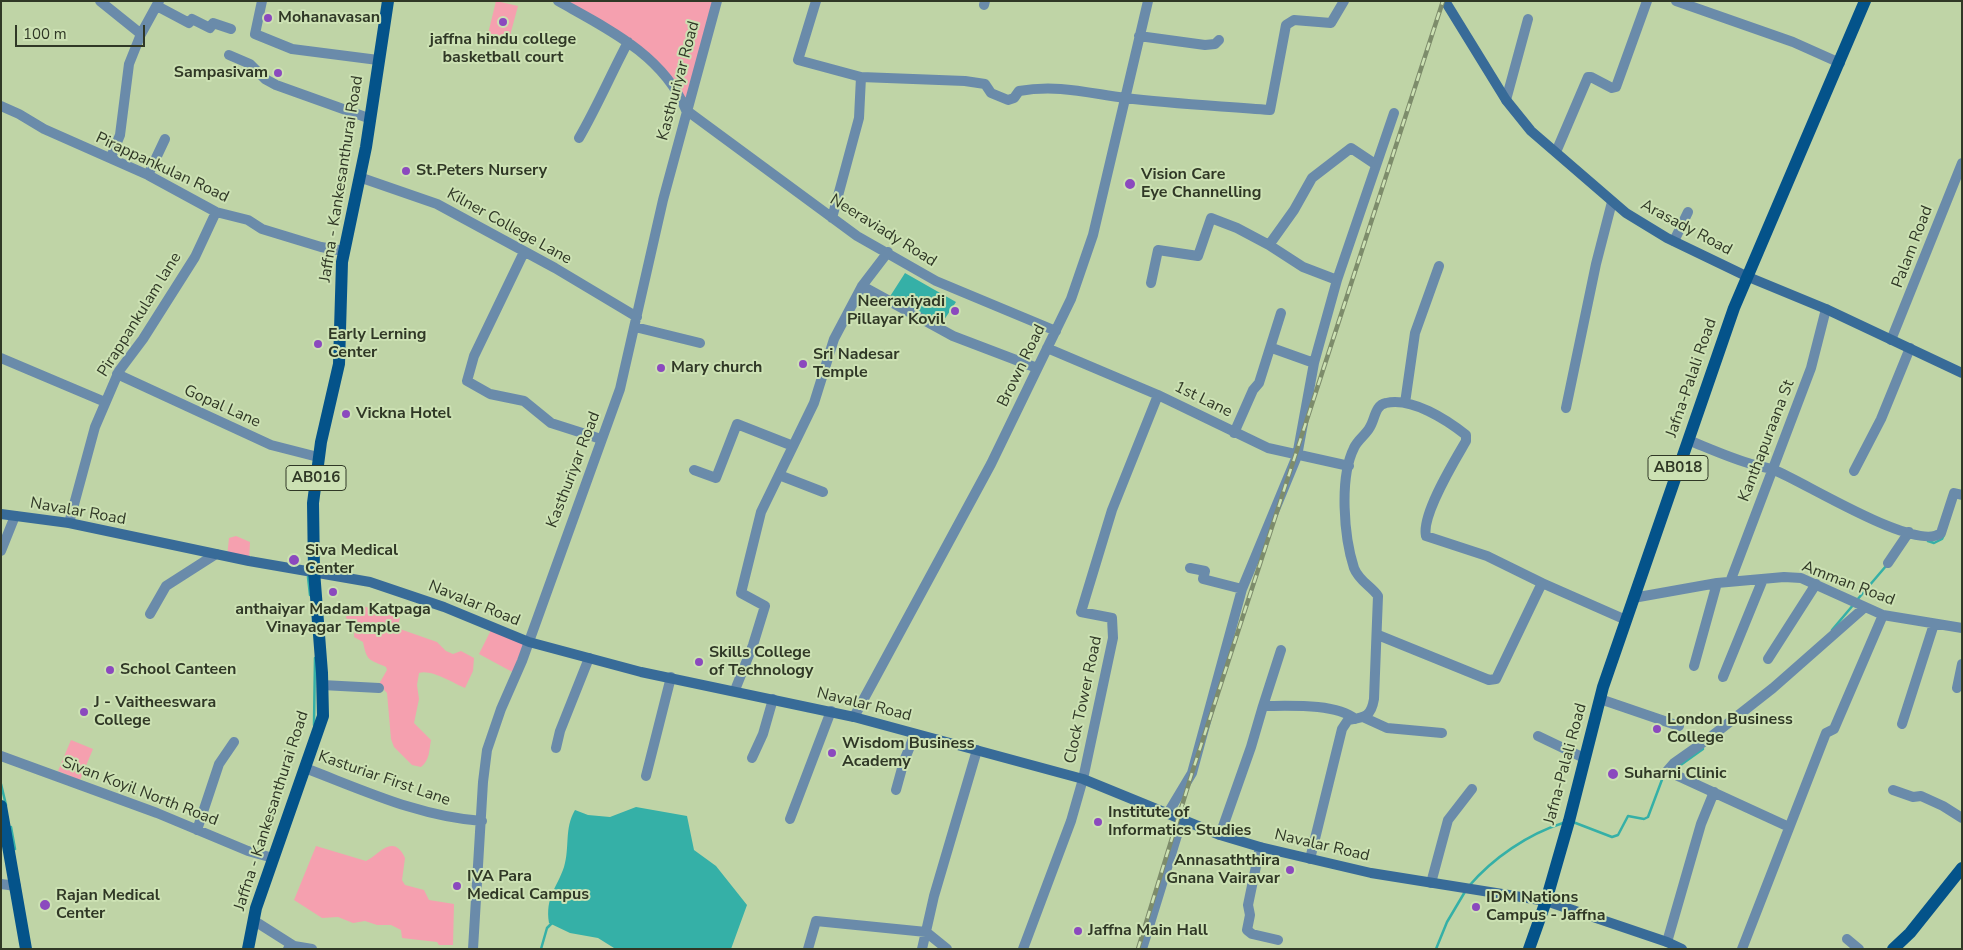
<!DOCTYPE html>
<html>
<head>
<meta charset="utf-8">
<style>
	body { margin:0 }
	#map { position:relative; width:1963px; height:950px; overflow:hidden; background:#bfd4a6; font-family:"Nunito Sans",sans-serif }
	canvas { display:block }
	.frame { position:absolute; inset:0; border:2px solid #303826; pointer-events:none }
	.scale { position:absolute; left:15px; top:25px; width:130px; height:22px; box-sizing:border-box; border:2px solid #303826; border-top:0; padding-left:6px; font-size:15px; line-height:18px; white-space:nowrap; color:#303826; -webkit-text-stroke:4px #cce1b3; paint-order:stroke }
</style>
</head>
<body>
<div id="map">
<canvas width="1963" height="950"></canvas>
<div class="frame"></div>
<div class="scale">100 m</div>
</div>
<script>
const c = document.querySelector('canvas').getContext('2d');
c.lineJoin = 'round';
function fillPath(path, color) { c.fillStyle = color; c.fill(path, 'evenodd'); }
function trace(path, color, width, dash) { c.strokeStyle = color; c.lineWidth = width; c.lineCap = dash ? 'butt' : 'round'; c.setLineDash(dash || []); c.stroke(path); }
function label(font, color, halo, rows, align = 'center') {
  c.font = font + ' "Nunito Sans",sans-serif'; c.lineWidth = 4; c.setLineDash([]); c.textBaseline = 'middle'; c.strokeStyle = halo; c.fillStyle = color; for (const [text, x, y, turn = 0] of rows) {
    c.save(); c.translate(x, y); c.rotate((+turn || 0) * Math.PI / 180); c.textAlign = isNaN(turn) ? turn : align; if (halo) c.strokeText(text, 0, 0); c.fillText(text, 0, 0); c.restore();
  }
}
const green = new Path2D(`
	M 496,1 L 518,6 L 508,43 L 487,38 Z
	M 558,1 L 717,1 L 686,110 L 652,60 Z
	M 236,536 L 250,542 L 249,561 L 227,557 L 229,538 Z
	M 355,604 L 395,615 L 400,618 L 397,628 L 437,642 L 446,651 L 453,654 L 461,651 L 474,658 L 473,671 L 465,688 C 453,683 431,669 419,673 L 417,685 L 419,699 L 414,723 L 431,740 C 429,750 430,760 421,767 L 412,765 L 394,747 L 391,739 L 387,693 L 379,684 L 387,670 L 386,667 C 369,659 367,662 363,642 L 354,637 L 355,625 L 346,618 L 347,608 Z
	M 492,628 L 529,642 L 516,674 L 479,654 Z
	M 71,740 L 93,749 L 80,780 L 58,771 Z
	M 316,846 L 366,861 C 378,856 393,832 405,858 L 402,880 L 405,885 L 424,890 L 429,900 L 454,904 L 453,945 L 439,945 L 437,942 L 402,938 L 401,930 L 391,925 L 377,925 L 365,921 L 353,923 L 338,917 L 322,918 L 294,900 Z`);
const water = new Path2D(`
	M 905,273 L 956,302 L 940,326 L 889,298 Z
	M 636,807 L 687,816 L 694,850 L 716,866 L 747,905 L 731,949 L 614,948 L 598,938 L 570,933 L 549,923 C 545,897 557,888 564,867 C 570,847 564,829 575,810 L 588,815 L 610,817 Z`);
const stream = new Path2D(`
	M 1928,541 L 1934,543 L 1942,539 L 1944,535
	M 308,577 L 310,595
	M 1857,600 L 1886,566
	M 1832,630 L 1854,604
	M 314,725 L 315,658
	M 1675,769 L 1703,749
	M 1,784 L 6,805
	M 1573,822 L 1612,837 L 1618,835 L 1628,816 L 1644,819 L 1648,817 L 1663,777 L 1666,775
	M 11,827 L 15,849
	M 1469,886 C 1493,858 1528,834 1563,823
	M 541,949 L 547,928 L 553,922
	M 1436,949 L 1447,922 L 1466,890`);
const street = new Path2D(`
	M 100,1 L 141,34 L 129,64 L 120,135 L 111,157
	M 262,1 L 255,34 L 292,49 L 378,60
	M 558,1 C 608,29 663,55 686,110 L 857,236 L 936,281 L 1056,331
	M 816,1 L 798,60 L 861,77 L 965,81 L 985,84 L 991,93 L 1008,100 L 1014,98 L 1019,91 C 1057,84 1088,93 1125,98 C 1173,104 1222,106 1270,110 L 1286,25 L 1294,20 L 1331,23 L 1344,1
	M 1676,1 L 1793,42 L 1840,63
	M 984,5 L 985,1
	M 157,6 L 189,23 L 192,19 L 210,28 L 213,23 L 231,29
	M 141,34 L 159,1
	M 1139,36 L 1205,45 L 1215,44 L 1219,40
	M 229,55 L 250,64 L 265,79 L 276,85 L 371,119
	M 1506,100 L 1528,19
	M 1,106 L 19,114 L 44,129 L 148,175 L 216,212 L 248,220 L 262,229 L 321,247 L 344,251
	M 579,138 C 597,107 611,74 628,42
	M 1556,152 L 1588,77 L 1591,77 L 1612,88 L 1616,87 L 1647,1
	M 148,175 L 165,139
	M 359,177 L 437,204 L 555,268 L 637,317
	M 832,218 L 859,118 L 861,77
	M 1674,241 L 1688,212
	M 524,252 L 474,356 L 467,381 L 490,394 L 524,401 L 551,423 L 601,439
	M 1337,280 L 1303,267 L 1269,245 L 1294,210 L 1312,178 L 1351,148 L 1375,164
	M 1151,283 L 1158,250 L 1198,256 L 1211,218 L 1237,228 L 1269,245
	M 862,286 L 953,336 L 1037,368
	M 635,327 L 700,343
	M 1891,340 L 1962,163
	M 1047,348 L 1158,395 L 1268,448 L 1349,466
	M 1272,348 L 1314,363
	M 1,358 L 105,402
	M 117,374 L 271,445 L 318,457
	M 1405,403 L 1415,333 L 1439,266
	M 1566,408 L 1596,264 L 1612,202
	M 1234,433 L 1253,390 L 1259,383 L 1281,313
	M 1688,440 C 1708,448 1728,457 1748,463 C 1757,466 1766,467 1774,470 C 1803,481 1916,553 1941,533 L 1954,493 L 1962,495
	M 694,470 L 716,478 L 737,424 L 793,446
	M 1854,471 L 1881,419 L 1910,348
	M 779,475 L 823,492
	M 69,523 L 95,427 L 119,371 L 143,339 L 195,257 L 216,212
	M 1,551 L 15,516
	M 1888,563 L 1909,532
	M 1190,568 L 1205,571 L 1203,579 L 1242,589
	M 1730,582 L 1811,368 L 1826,309
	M 1633,598 L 1717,583 L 1784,577 L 1801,578 L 1883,615 L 1962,628
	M 150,614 L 166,586 L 216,554
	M 1378,635 L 1489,680 L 1496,679 L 1542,583 L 1626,620
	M 1281,650 L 1263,706 C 1288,706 1336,703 1355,719
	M 1768,659 L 1816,584
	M 1694,666 L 1717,583
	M 1723,677 L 1763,579
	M 322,685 L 379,688
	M 1957,688 L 1962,664
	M 735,690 L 753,645 L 765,606 L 741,593 L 761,512 L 814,403 L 834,339 L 862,286 L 888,252
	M 1600,699 L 1679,726
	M 854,717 L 991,464 L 1071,299 L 1093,235 L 1148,1
	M 1365,718 L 1387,728 L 1442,733
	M 1902,724 L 1934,624
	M 1538,736 L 1584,758
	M 556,748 L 560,731 L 589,658
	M 1,756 L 157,813 L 248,851 L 273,858
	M 752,758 L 763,734 L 773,699
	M 305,768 C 363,790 420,817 482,821
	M 646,776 L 671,677
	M 896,790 L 904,761 L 915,734
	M 1893,790 L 1913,797 L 1921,796 L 1943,806 L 1962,818
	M 1168,813 L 1192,773 L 1242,589 L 1297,456 L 1314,363 L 1337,280 L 1394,113
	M 790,819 L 831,711
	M 1789,827 L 1667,771 L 1674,763 L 1708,739 L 1773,688 L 1865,607
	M 197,830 L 219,764 L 234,742
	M 1220,835 L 1251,747 L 1263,706
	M 1260,847 L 1248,905 L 1250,915 L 1247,930 L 1252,934 L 1278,940
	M 1310,859 L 1342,729 L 1348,720 C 1365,717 1371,717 1374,699 L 1378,596 C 1371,586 1359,581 1354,568 C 1344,537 1339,478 1354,448 C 1357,440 1366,435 1370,427 C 1375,419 1375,405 1386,403 C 1412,397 1447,420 1466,435 L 1466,441 C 1455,460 1421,515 1426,536 L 1487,556 L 1542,583
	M 1431,883 L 1448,820 L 1472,789
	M 1,884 L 16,886
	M 253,920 L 294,946 L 288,949
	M 1847,939 L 1859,949
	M 1667,942 L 1701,824 L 1714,792
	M 294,946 L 312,949
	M 473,949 L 483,782 L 487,750 L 501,709 L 522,661 L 620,389 L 663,200 L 717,1
	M 808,949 L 816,921 L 926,932 L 947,949
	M 922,949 L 934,896 L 977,750
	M 1023,949 L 1071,821 L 1083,779 L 1113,638 L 1112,618 L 1081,612 L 1112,510 L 1158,395
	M 1142,949 L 1182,819
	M 1742,949 L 1826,733 L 1834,729 L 1883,615`);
const secondary = new Path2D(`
	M 1445,1 L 1506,100 L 1531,131 L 1626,213 L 1667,238 L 1746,276 L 1826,309 L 1962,373
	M 1,514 L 69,523 L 249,561 L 370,582 L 444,607 L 529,642 L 641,672 L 854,717 L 1083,779 L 1220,835 L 1260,847 L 1371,873 L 1546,901 L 1667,942 L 1682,949`);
const primary = new Path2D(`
	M 1,806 L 26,949
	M 248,949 L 256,908 L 323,716 L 322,673 L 314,571 L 313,503 L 321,442 L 339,364 L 342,262 L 366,147 L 388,1
	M 1529,949 L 1546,901 L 1569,821 L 1603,687 L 1734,308 L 1865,1
	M 1893,949 L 1910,933 L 1962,868`);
const rail = new Path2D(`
	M 1138,949 L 1192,773 L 1443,1`);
const markers = [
	[268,18,5,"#8b49be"],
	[503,22,5,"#8b49be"],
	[278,73,5,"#8b49be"],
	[406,171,5,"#8b49be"],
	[1130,184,6,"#8b49be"],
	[955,311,5,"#8b49be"],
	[318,344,5,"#8b49be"],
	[803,364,5,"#8b49be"],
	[661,368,5,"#8b49be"],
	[346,414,5,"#8b49be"],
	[294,560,6,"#8b49be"],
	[333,592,5,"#8b49be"],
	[699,662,5,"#8b49be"],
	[110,670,5,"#8b49be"],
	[84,712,5,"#8b49be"],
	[1657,729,5,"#8b49be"],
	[832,753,5,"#8b49be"],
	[1613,774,6,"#8b49be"],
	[1098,822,5,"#8b49be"],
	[1290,870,5,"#8b49be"],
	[457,886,5,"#8b49be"],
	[45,905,6,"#8b49be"],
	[1476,907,5,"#8b49be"],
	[1078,931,5,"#8b49be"]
];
const shields = [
	[1678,468,60],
	[316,478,60]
];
const shieldNames = [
	["AB018",1678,468],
	["AB016",316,478]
];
const poiNames = [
	["Mohanavasan",278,18],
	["jaffna hindu college",503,40,"center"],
	["basketball court",503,58,"center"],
	["Sampasivam",268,73,"right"],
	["St.Peters Nursery",416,171],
	["Vision Care",1141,175],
	["Eye Channelling",1141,193],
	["Neeraviyadi",945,302,"right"],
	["Pillayar Kovil",945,320,"right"],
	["Early Lerning",328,335],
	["Center",328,353],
	["Sri Nadesar",813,355],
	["Temple",813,373],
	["Mary church",671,368],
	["Vickna Hotel",356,414],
	["Siva Medical",305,551],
	["Center",305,569],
	["anthaiyar Madam Katpaga",333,610,"center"],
	["Vinayagar Temple",333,628,"center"],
	["Skills College",709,653],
	["of Technology",709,671],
	["School Canteen",120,670],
	["J - Vaitheeswara",94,703],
	["College",94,721],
	["London Business",1667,720],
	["College",1667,738],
	["Wisdom Business",842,744],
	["Academy",842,762],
	["Suharni Clinic",1624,774],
	["Institute of",1108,813],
	["Informatics Studies",1108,831],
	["Annasaththira",1280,861,"right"],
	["Gnana Vairavar",1280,879,"right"],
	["IVA Para",467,877],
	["Medical Campus",467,895],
	["Rajan Medical",56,896],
	["Center",56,914],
	["IDM Nations",1486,898],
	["Campus - Jaffna",1486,916],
	["Jaffna Main Hall",1088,931]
];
const streetNames = [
	["Kasthuriyar Road",679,81,-75],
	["Pirappankulan Road",162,168,25],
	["Jaffna - Kankesanthurai Road",342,179,-81],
	["Kilner College Lane",509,227,29],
	["Arasady Road",1686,228,28],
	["Neeraviady Road",883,231,32],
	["Palam Road",1913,247,-69],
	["Pirappankulam lane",140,315,-58],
	["Brown Road",1022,366,-64],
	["Jafna-Palali Road",1692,378,-71],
	["1st Lane",1203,400,26],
	["Gopal Lane",222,407,24],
	["Kanthapuraana St",1767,441,-69],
	["Kasthuriyar Road",574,470,-69],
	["Navalar Road",78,512,10],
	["Amman Road",1848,584,21],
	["Navalar Road",474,604,22],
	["Clock Tower Road",1084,700,-78],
	["Navalar Road",864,705,14],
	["Jafna-Palali Road",1566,764,-75],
	["Kasturiar First Lane",384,779,19],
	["Sivan Koyil North Road",140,792,21],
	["Jaffna - Kankesanthurai Road",272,811,-72],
	["Navalar Road",1322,846,13]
];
fillPath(green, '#f5a0af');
fillPath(water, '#35b0a7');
trace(stream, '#35b0a7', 2.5);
trace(street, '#6a8baa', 10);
trace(secondary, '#386b98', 10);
trace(primary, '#04538a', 12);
trace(rail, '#7d8c6b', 4.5);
trace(rail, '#cce1b3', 2.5, [8]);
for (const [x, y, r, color] of markers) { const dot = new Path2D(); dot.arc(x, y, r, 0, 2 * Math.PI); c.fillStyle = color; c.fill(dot); trace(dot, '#cce1b3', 2); }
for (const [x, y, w] of shields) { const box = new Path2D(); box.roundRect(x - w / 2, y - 12.5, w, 25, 4); c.fillStyle = '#cce1b3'; c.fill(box); trace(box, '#303826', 1); }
label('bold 15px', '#303826', null, shieldNames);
label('bold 16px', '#303826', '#cce1b3', poiNames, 'left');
label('16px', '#303826', '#cce1b3', streetNames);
</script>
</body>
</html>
